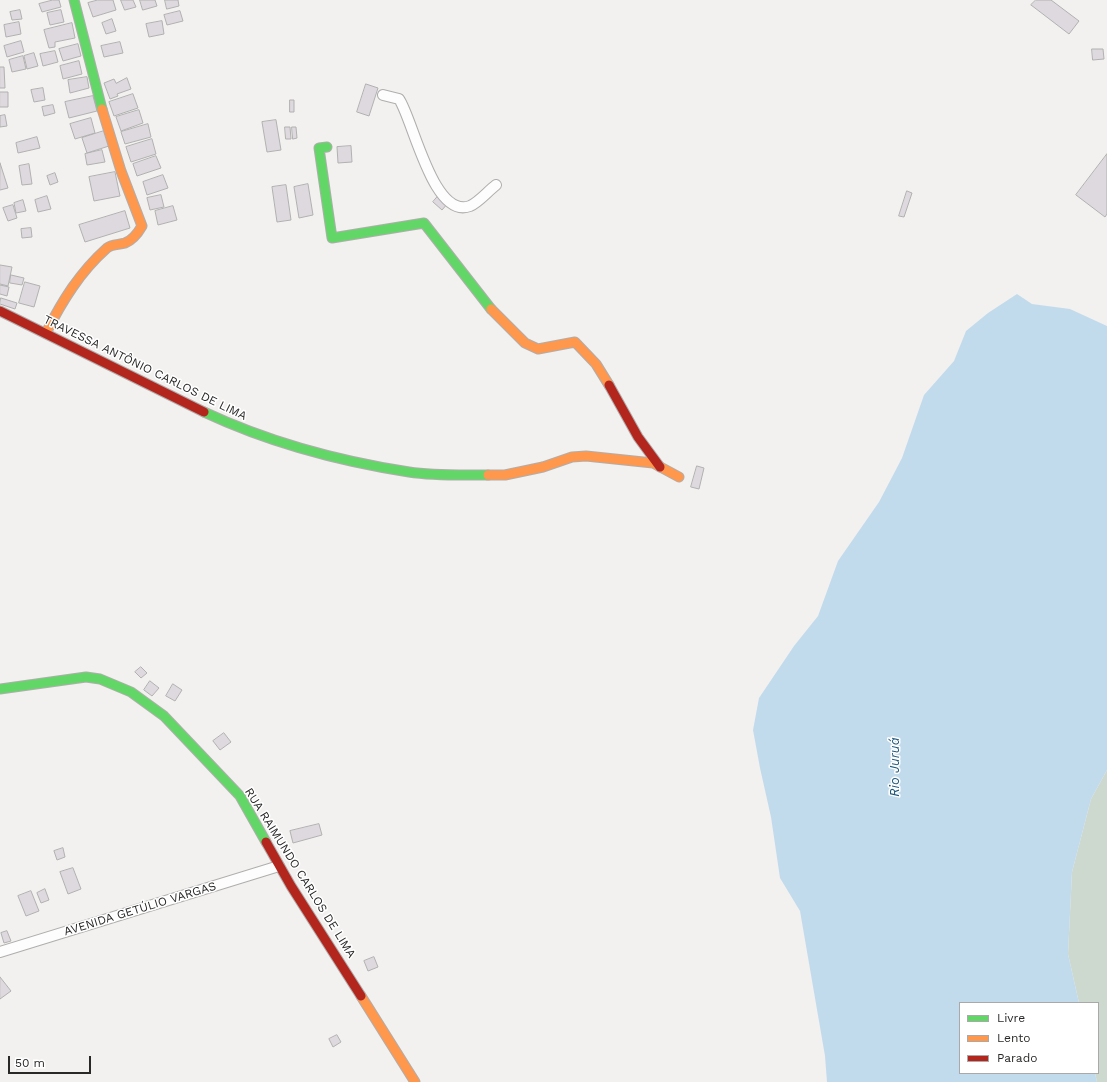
<!DOCTYPE html>
<html>
<head>
<meta charset="utf-8">
<style>
	body { margin:0 }
	#map { position:relative; width:1107px; height:1082px; overflow:hidden; background:#f2f1ef; font-family:"Work Sans",sans-serif }
	canvas { display:block }
	.legend { position:absolute; left:959px; top:1002px; width:140px; height:72px; box-sizing:border-box; background:#fff; border:1px solid #a9a9a9; margin:0; padding:5px 7px; list-style:none; font-size:12px; color:#292827 }
	.legend li { display:flex; align-items:center; gap:8px; height:20px }
	.legend b { width:20px; border:1px solid #a9a9a9 }
	.scale { position:absolute; left:8px; top:1056px; width:83px; height:18px; box-sizing:border-box; border:2px solid #292827; border-top:0; padding-left:5px; font-size:12px; line-height:14px; white-space:nowrap; color:#292827; -webkit-text-stroke:3px #fff; paint-order:stroke }
</style>
</head>
<body>
<div id="map">
<canvas width="1107" height="1082"></canvas>
<ul class="legend">
<li><b style="height:5px;background:#63d668"></b>Livre</li>
<li><b style="height:5px;background:#ff974d"></b>Lento</li>
<li><b style="height:5px;background:#b3261e"></b>Parado</li>
</ul>
<div class="scale">50 m</div>
</div>
<script>
const c = document.querySelector('canvas').getContext('2d');
c.lineJoin = 'round';
function fillPath(path, color) { c.fillStyle = color; c.fill(path, 'evenodd'); }
function trace(path, color, width, dash) { c.strokeStyle = color; c.lineWidth = width; c.lineCap = dash ? 'butt' : 'round'; c.setLineDash(dash || []); c.stroke(path); }
function label(font, color, halo, rows, align = 'center') {
  c.font = font + ' "Work Sans",sans-serif'; c.lineWidth = 3; c.setLineDash([]); c.textBaseline = 'middle'; c.strokeStyle = halo; c.fillStyle = color; for (const [text, x, y, turn = 0] of rows) {
    c.save(); c.translate(x, y); c.rotate((+turn || 0) * Math.PI / 180); c.textAlign = isNaN(turn) ? turn : align; if (halo) c.strokeText(text, 0, 0); c.fillText(text, 0, 0); c.restore();
  }
}
const green = new Path2D(`
	M 1107,770 L 1107,1082 L 1097,1082 L 1095,1073 L 1098,1073 L 1098,1003 L 1079,1003 L 1068,954 L 1072,872 L 1091,799 Z`);
const water = new Path2D(`
	M 1017,294 L 1032,304 L 1070,309 L 1107,326 L 1107,770 L 1091,799 L 1072,872 L 1068,954 L 1079,1003 L 960,1003 L 960,1073 L 1095,1073 L 1097,1082 L 827,1082 L 825,1056 L 800,911 L 780,878 L 771,817 L 760,768 L 753,730 L 759,698 L 794,646 L 818,616 L 838,561 L 879,502 L 902,458 L 924,395 L 954,361 L 966,331 L 988,313 Z`);
const building = new Path2D(`
	M 53,0 L 59,0 L 61,7 L 42,12 L 39,4 Z
	M 98,0 L 113,0 L 116,10 L 93,17 L 88,3 Z
	M 121,0 L 133,0 L 136,7 L 125,10 Z
	M 140,0 L 155,0 L 157,6 L 143,10 Z
	M 165,0 L 178,0 L 179,6 L 167,9 Z
	M 1036,0 L 1051,0 L 1079,21 L 1069,34 L 1031,5 Z
	M 20,10 L 22,19 L 12,20 L 10,12 Z
	M 61,10 L 64,22 L 50,25 L 47,13 Z
	M 180,11 L 183,21 L 167,25 L 164,15 Z
	M 112,19 L 116,31 L 106,34 L 102,23 Z
	M 162,21 L 164,34 L 149,37 L 146,24 Z
	M 19,22 L 21,34 L 6,37 L 4,25 Z
	M 72,23 L 75,38 L 55,42 L 55,47 L 49,48 L 44,30 Z
	M 21,41 L 24,52 L 7,57 L 4,46 Z
	M 120,42 L 123,53 L 104,57 L 101,46 Z
	M 78,44 L 81,56 L 63,61 L 59,49 Z
	M 1092,49 L 1103,49 L 1104,59 L 1093,60 Z
	M 55,51 L 58,62 L 43,66 L 40,54 Z
	M 34,53 L 38,66 L 27,69 L 24,56 Z
	M 23,56 L 26,69 L 12,72 L 9,60 Z
	M 79,61 L 82,74 L 63,79 L 60,66 Z
	M 0,67 L 4,67 L 5,88 L 0,88 Z
	M 87,77 L 89,88 L 70,93 L 68,80 Z
	M 127,78 L 131,89 L 117,94 L 118,96 L 110,99 L 104,83 L 114,79 L 116,83 Z
	M 366,84 L 378,88 L 369,116 L 357,112 Z
	M 43,88 L 45,100 L 34,102 L 31,90 Z
	M 0,92 L 8,92 L 8,107 L 0,107 Z
	M 133,94 L 138,108 L 114,116 L 109,102 Z
	M 93,96 L 97,111 L 69,118 L 65,102 Z
	M 290,100 L 294,100 L 294,112 L 290,112 Z
	M 53,105 L 55,113 L 44,116 L 42,107 Z
	M 139,110 L 143,123 L 121,131 L 116,117 Z
	M 5,115 L 7,126 L 0,127 L 0,116 Z
	M 91,118 L 95,133 L 75,139 L 70,124 Z
	M 276,120 L 281,150 L 267,152 L 262,122 Z
	M 148,124 L 151,137 L 125,144 L 121,132 Z
	M 285,127 L 290,127 L 291,139 L 286,139 Z
	M 292,127 L 296,127 L 297,138 L 293,139 Z
	M 104,131 L 109,146 L 87,153 L 82,138 Z
	M 37,137 L 40,148 L 18,153 L 16,143 Z
	M 152,139 L 156,154 L 131,162 L 126,147 Z
	M 351,146 L 352,162 L 338,163 L 337,147 Z
	M 102,150 L 105,162 L 87,165 L 85,154 Z
	M 1107,154 L 1107,214 L 1105,217 L 1076,195 Z
	M 156,156 L 161,168 L 137,176 L 133,164 Z
	M 0,163 L 8,188 L 0,190 Z
	M 29,164 L 32,184 L 22,185 L 19,166 Z
	M 115,172 L 120,196 L 94,201 L 89,177 Z
	M 55,173 L 58,182 L 50,185 L 47,176 Z
	M 163,175 L 168,188 L 147,195 L 143,182 Z
	M 308,184 L 313,215 L 299,218 L 294,187 Z
	M 286,185 L 291,220 L 277,222 L 272,187 Z
	M 907,191 L 912,193 L 904,217 L 899,216 Z
	M 161,195 L 164,207 L 150,210 L 147,198 Z
	M 439,195 L 448,203 L 442,210 L 433,202 Z
	M 47,196 L 51,209 L 38,212 L 35,200 Z
	M 23,200 L 26,211 L 16,213 L 14,203 Z
	M 13,205 L 17,218 L 8,221 L 3,208 Z
	M 173,206 L 177,220 L 158,225 L 155,211 Z
	M 125,211 L 130,228 L 85,242 L 79,225 Z
	M 31,228 L 32,237 L 22,238 L 21,229 Z
	M 0,265 L 12,267 L 8,286 L 0,284 Z
	M 11,275 L 24,278 L 22,285 L 10,283 Z
	M 25,282 L 40,286 L 34,307 L 19,303 Z
	M 0,285 L 9,287 L 7,296 L 0,294 Z
	M 1,298 L 17,303 L 15,309 L 0,304 Z
	M 697,466 L 704,468 L 699,489 L 691,487 Z
	M 141,667 L 147,673 L 141,678 L 135,672 Z
	M 150,681 L 159,688 L 152,696 L 144,690 Z
	M 173,684 L 182,690 L 175,701 L 166,696 Z
	M 224,733 L 231,742 L 220,750 L 213,741 Z
	M 319,824 L 322,835 L 293,843 L 290,831 Z
	M 63,848 L 65,857 L 57,860 L 54,851 Z
	M 73,868 L 81,889 L 68,894 L 60,872 Z
	M 45,889 L 49,900 L 41,903 L 37,893 Z
	M 31,891 L 39,911 L 26,916 L 18,896 Z
	M 7,931 L 11,941 L 4,943 L 1,933 Z
	M 374,957 L 378,967 L 368,971 L 364,961 Z
	M 0,977 L 11,991 L 0,999 Z
	M 337,1035 L 341,1042 L 333,1047 L 329,1039 Z`);
const street = new Path2D(`
	M 383,95 L 399,99 C 413,119 433,220 470,206 C 479,202 488,191 496,185
	M 0,952 L 279,866`);
const fast = new Path2D(`
	M 74,0 L 102,109
	M 327,147 L 319,148 L 332,238 L 424,223 L 491,309
	M 204,412 C 268,442 338,461 409,472 C 434,476 462,475 488,475
	M 0,689 L 86,677 L 100,679 L 131,692 L 164,716 L 240,796 L 266,842`);
const slow = new Path2D(`
	M 491,309 L 525,343 L 538,349 L 575,342 L 596,364 L 609,385
	M 46,333 C 62,301 80,272 107,248 C 112,244 119,245 125,243 C 133,240 138,233 142,226 L 121,171 L 102,109
	M 488,475 L 505,475 L 543,467 L 572,457 L 586,456 L 653,463 L 679,477
	M 361,996 L 415,1082`);
const jam = new Path2D(`
	M 0,311 L 204,412
	M 609,385 L 638,437 L 660,467
	M 266,842 L 291,886 L 361,996`);
const streetNames = [
	["TRAVESSA ANTÔNIO CARLOS DE LIMA",145,368,26],
	["RUA RAIMUNDO CARLOS DE LIMA",300,873,58],
	["AVENIDA GETÚLIO VARGAS",140,909,-17]
];
const waterNames = [
	["Rio Juruá",895,767,-90]
];
fillPath(green, '#cdd9cf');
fillPath(water, '#c2dbec');
fillPath(building, '#ded9de');
trace(building, '#b1b1b0', 1);
trace(street, '#afaead', 12);
trace(fast, '#afaead', 11);
trace(slow, '#afaead', 11);
trace(jam, '#afaead', 11);
trace(street, '#fdfdfd', 10);
trace(fast, '#63d668', 9);
trace(slow, '#ff974d', 9);
trace(jam, '#b3261e', 9);
label('12px', '#292827', '#fff', streetNames);
label('italic 13px', '#1f577a', '#fff', waterNames);
</script>
</body>
</html>
